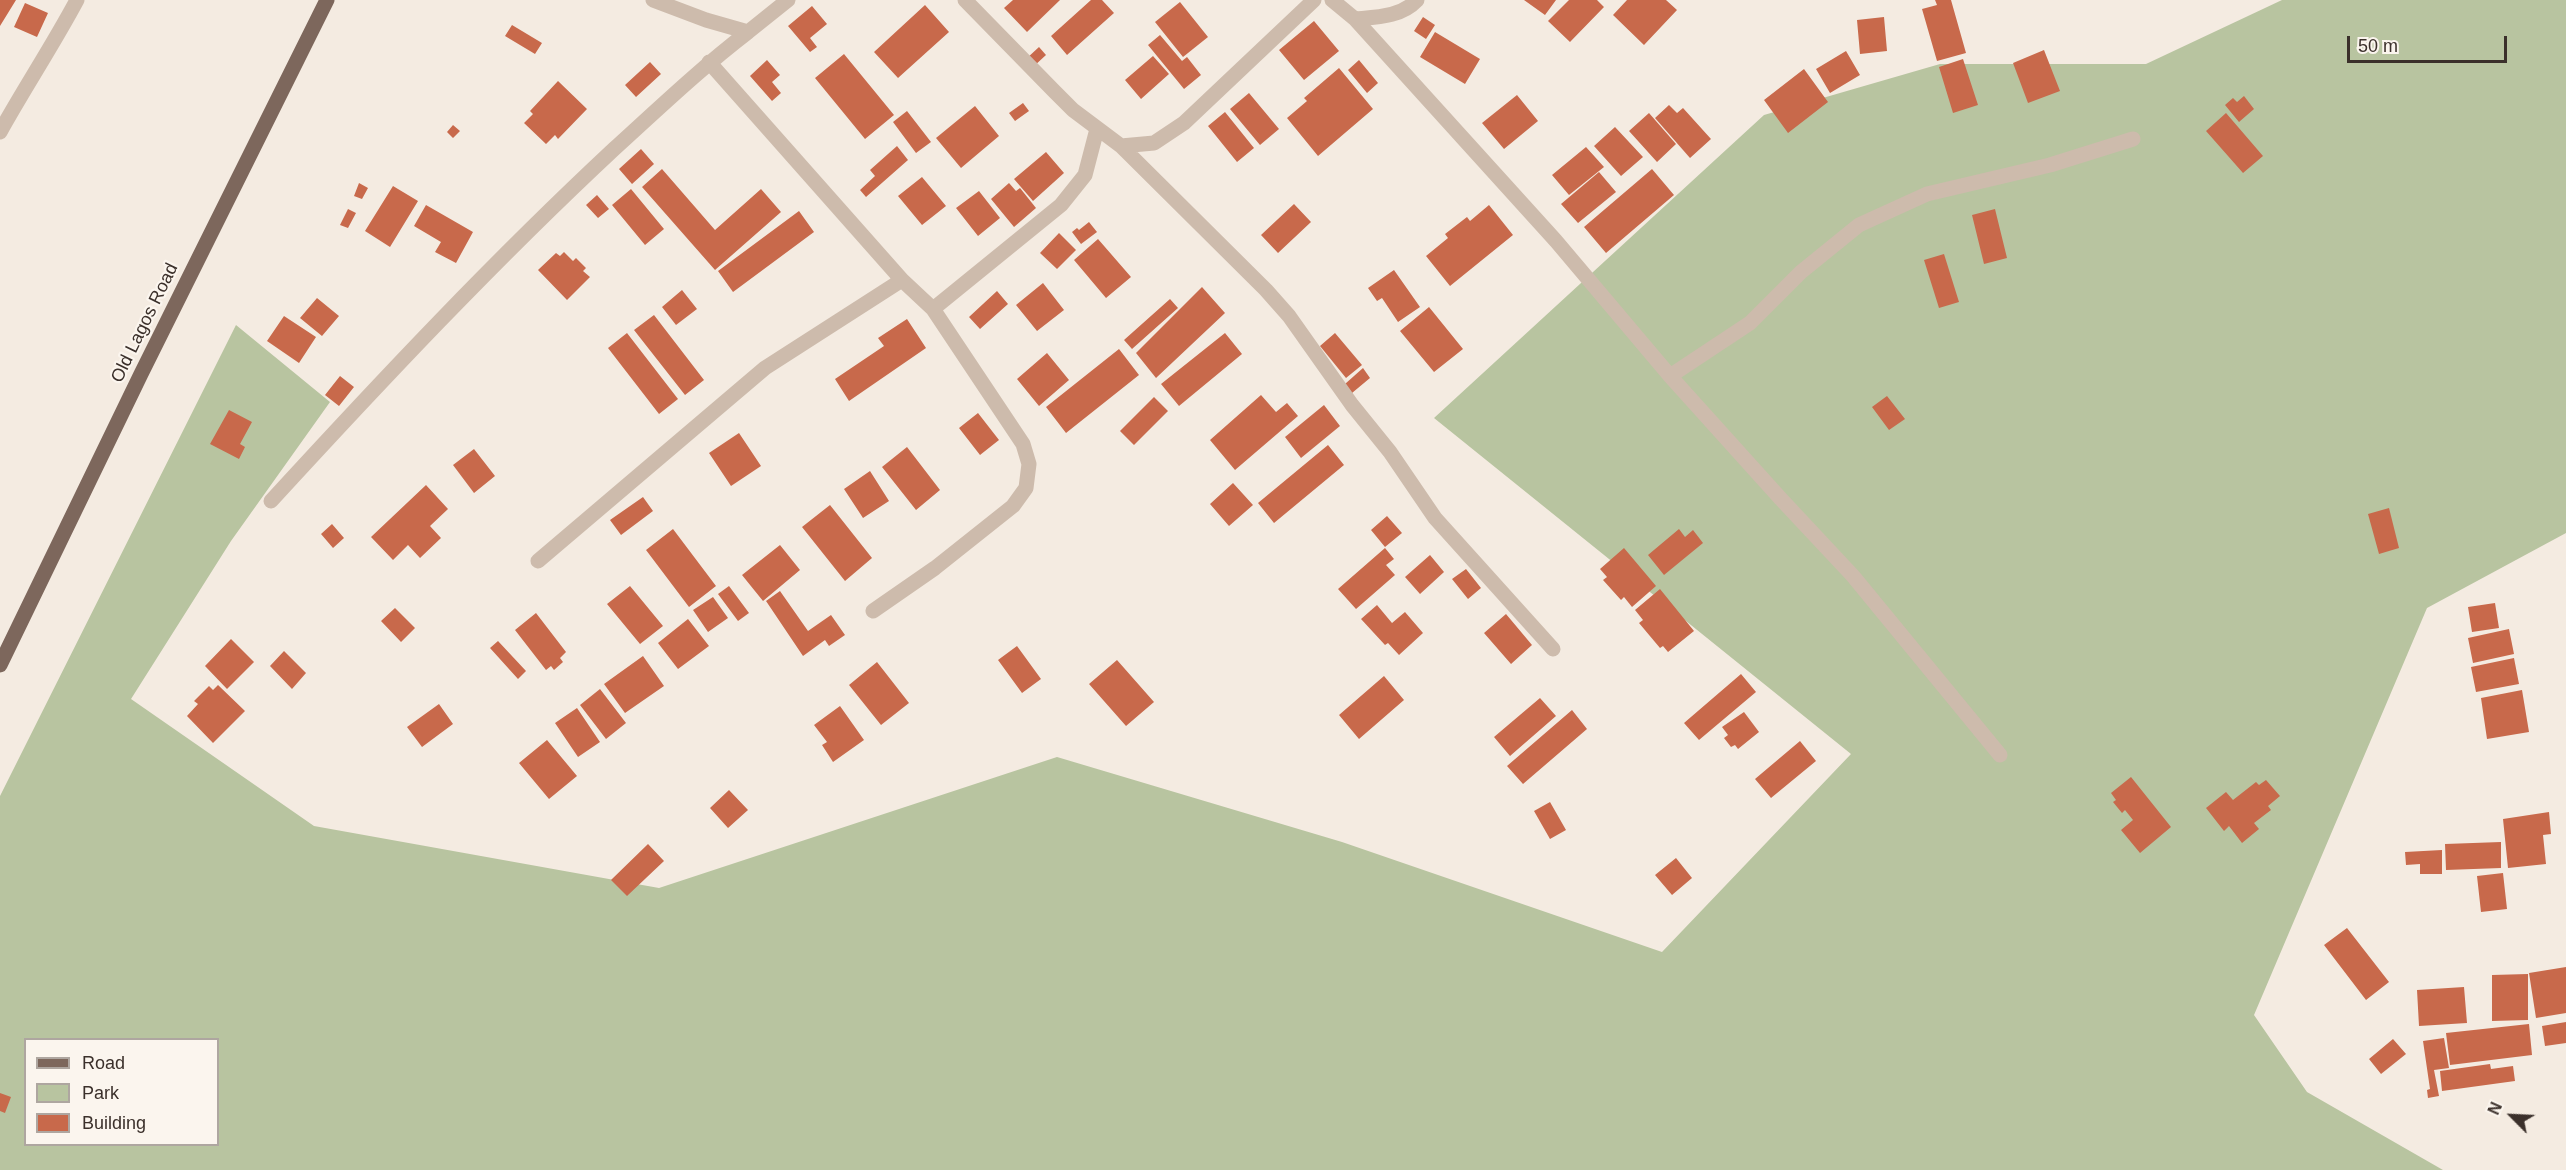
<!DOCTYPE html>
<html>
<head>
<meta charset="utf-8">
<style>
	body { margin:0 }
	#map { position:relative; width:2566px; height:1170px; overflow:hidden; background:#f4ebe1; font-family:Arial,sans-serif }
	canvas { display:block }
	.legend { position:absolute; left:24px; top:1038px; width:195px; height:108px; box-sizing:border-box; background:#fbf5ee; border:2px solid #aea6a0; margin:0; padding:8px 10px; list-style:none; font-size:18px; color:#3b302b }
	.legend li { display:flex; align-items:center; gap:12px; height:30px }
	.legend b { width:30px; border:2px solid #aea6a0 }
	.north { position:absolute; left:2482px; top:1086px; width:60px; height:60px; -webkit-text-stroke:4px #fbf5ee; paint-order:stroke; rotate:294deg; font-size:16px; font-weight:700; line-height:24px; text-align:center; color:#3b302b }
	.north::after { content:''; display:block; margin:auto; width:21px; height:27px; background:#3b302b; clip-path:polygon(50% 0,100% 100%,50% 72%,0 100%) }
	.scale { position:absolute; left:2347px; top:36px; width:160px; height:27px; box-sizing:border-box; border:3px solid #3b302b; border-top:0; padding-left:8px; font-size:18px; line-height:21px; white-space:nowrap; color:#3b302b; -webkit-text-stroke:4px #fbf5ee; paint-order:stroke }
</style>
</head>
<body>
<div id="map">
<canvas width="2566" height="1170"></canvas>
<ul class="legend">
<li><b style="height:8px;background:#7d675c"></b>Road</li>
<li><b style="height:16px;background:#b8c4a0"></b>Park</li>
<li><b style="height:16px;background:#c8694b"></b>Building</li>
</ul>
<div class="north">N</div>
<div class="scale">50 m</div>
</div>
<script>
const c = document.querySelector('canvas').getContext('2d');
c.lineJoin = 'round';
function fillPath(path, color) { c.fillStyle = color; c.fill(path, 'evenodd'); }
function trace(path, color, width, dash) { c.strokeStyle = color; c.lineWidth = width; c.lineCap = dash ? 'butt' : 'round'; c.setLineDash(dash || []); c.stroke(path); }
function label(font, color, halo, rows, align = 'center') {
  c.font = font + ' Arial,sans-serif'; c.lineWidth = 4.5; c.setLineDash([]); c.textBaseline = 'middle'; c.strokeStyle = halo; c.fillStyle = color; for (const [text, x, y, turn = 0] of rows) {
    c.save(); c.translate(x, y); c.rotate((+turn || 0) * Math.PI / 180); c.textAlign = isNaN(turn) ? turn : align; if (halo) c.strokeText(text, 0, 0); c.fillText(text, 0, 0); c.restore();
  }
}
const green = new Path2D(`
	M 2282,0 L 2566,0 L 2566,533 L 2427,608 L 2254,1015 L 2307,1092 L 2443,1170 L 0,1170 L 0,796 L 236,325 L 330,402 L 231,541 L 131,699 L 314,826 L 659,888 L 1057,757 L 1342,842 L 1662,952 L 1851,754 L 1434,418 L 1764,115 L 1940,64 L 2146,64 ZM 26,1040 L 218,1040 L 218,1144 L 26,1144 Z`);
const building = new Path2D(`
	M 0,0 L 16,0 L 0,26 Z
	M 1013,0 L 1060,0 L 1027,32 L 1004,8 Z
	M 1091,0 L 1102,0 L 1114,13 L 1067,55 L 1051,36 Z
	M 1524,0 L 1556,0 L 1545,15 Z
	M 1569,0 L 1597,0 L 1604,7 L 1570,42 L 1548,21 Z
	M 1627,0 L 1666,0 L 1677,10 L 1644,45 L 1613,15 Z
	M 1935,0 L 1951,0 L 1966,53 L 1937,61 L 1922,9 L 1937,5 Z
	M 1180,2 L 1208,37 L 1183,57 L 1155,22 Z
	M 25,3 L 48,13 L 37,37 L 14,27 Z
	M 925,5 L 949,32 L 898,78 L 874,52 Z
	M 812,6 L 827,24 L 810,38 L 817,47 L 810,52 L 788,26 Z
	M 1423,17 L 1435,25 L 1426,39 L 1414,31 Z
	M 1884,17 L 1887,51 L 1860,54 L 1857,20 Z
	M 1314,21 L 1339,51 L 1304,80 L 1279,50 Z
	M 512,25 L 542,43 L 535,54 L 505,36 Z
	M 1435,32 L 1480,59 L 1465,84 L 1420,57 Z
	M 1160,35 L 1182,61 L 1187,57 L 1201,75 L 1184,89 L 1148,45 Z
	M 1039,47 L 1046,55 L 1033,67 L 1026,59 Z
	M 2044,50 L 2060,91 L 2028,103 L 2013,63 Z
	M 1846,51 L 1860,75 L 1830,93 L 1816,69 Z
	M 844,54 L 894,115 L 865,139 L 815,78 Z
	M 1153,56 L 1169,74 L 1141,99 L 1125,80 Z
	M 1963,59 L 1978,105 L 1953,113 L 1939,67 Z
	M 767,60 L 780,75 L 772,82 L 781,93 L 772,101 L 750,76 Z
	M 1359,60 L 1378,83 L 1367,93 L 1348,70 Z
	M 650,62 L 661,74 L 636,97 L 625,85 Z
	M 1339,68 L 1373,109 L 1318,156 L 1287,118 L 1307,101 L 1304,98 Z
	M 1804,69 L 1828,102 L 1788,133 L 1764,100 Z
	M 558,81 L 587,109 L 558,139 L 555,135 L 546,144 L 524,123 L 533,114 L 530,111 Z
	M 1249,93 L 1279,129 L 1260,145 L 1230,109 Z
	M 1517,95 L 1538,121 L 1504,149 L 1482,123 Z
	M 2244,96 L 2254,109 L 2239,122 L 2225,105 L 2233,98 L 2237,102 Z
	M 1023,103 L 1029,111 L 1015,121 L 1009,113 Z
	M 1669,105 L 1677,113 L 1683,108 L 1711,139 L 1690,158 L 1655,118 Z
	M 975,106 L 999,136 L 961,168 L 936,138 Z
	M 907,111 L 931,142 L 916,153 L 893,122 Z
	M 1225,112 L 1254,148 L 1237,162 L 1208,126 Z
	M 1649,113 L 1676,144 L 1657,162 L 1629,131 Z
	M 2226,113 L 2263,156 L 2243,173 L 2206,131 Z
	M 453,125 L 460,131 L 453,138 L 447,132 Z
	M 1615,127 L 1643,157 L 1621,176 L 1594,146 Z
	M 897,146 L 908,160 L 866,197 L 860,190 L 875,176 L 870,170 Z
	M 1586,147 L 1604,167 L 1569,195 L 1552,175 Z
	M 641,149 L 654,164 L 632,184 L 619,169 Z
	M 1046,152 L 1064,173 L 1033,201 L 1014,179 Z
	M 662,169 L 715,230 L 761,189 L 781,212 L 715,270 L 642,187 Z
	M 1652,169 L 1674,195 L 1606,253 L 1584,227 Z
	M 1599,172 L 1616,192 L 1578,223 L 1561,204 Z
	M 922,177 L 946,206 L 922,225 L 898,196 Z
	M 359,183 L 368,188 L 362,199 L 354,196 Z
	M 1009,183 L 1016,191 L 1020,188 L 1036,208 L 1014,227 L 991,199 Z
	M 393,186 L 418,201 L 390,247 L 365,231 Z
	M 631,189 L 664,229 L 645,245 L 612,205 Z
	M 979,191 L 1000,218 L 978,236 L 956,208 Z
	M 597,195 L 609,209 L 598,218 L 586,205 Z
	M 1294,204 L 1311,222 L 1278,253 L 1261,235 Z
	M 426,205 L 473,232 L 456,263 L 435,252 L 441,242 L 414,226 Z
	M 1489,205 L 1513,235 L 1450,286 L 1426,256 L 1448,238 L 1445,234 L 1467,217 L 1470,221 Z
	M 348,209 L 356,213 L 348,228 L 340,225 Z
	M 1995,209 L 2007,258 L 1984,264 L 1972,215 Z
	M 799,211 L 814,232 L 733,292 L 718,271 Z
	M 1089,222 L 1097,232 L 1081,244 L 1072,232 L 1077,228 L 1079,230 Z
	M 1059,233 L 1076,250 L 1057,269 L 1040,253 Z
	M 1098,239 L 1131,277 L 1106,298 L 1074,260 Z
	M 564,252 L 573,261 L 576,258 L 586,268 L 583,271 L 590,277 L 567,300 L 538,270 L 556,253 L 560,256 Z
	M 1944,254 L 1959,302 L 1939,308 L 1924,260 Z
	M 1394,270 L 1420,307 L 1398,322 L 1382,298 L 1377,301 L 1368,288 Z
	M 1043,283 L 1064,310 L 1037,331 L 1016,305 Z
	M 1202,287 L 1225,313 L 1156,378 L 1136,353 Z
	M 682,290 L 697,309 L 676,325 L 662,307 Z
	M 997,291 L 1008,304 L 980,329 L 969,317 Z
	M 317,298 L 339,316 L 322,336 L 300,318 Z
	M 1170,299 L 1178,308 L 1132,349 L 1124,340 Z
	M 1429,307 L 1463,349 L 1434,372 L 1400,331 Z
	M 654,315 L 704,380 L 685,395 L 634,330 Z
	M 284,316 L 316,337 L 299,363 L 267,341 Z
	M 907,319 L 926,348 L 849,401 L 835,379 L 884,346 L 878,338 Z
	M 627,333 L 678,399 L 659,414 L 608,348 Z
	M 1225,333 L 1242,354 L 1179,406 L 1161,384 Z
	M 1335,333 L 1362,365 L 1346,378 L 1320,346 Z
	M 1119,349 L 1139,375 L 1066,433 L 1046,407 Z
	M 1047,353 L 1069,380 L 1039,406 L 1017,379 Z
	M 1363,368 L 1370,378 L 1352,393 L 1345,384 Z
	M 340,376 L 354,387 L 339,406 L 325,395 Z
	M 1261,395 L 1276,412 L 1287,403 L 1298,416 L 1235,470 L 1210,440 Z
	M 1887,396 L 1905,419 L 1889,430 L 1872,407 Z
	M 1154,397 L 1168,411 L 1134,445 L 1120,431 Z
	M 1324,405 L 1340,426 L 1301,458 L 1285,437 Z
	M 229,410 L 252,422 L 240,444 L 245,447 L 239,459 L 210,444 Z
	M 978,413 L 999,440 L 980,455 L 959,428 Z
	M 739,433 L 761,466 L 731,486 L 709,453 Z
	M 1328,445 L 1344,465 L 1274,523 L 1258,503 Z
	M 907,447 L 940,490 L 916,510 L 882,467 Z
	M 474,449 L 495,476 L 474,493 L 453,465 Z
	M 870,471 L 889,501 L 863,518 L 844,489 Z
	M 1233,483 L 1253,505 L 1229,526 L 1210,504 Z
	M 426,485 L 448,509 L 430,526 L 441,538 L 420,558 L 408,545 L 393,560 L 371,537 Z
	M 643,497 L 653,511 L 621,535 L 610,520 Z
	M 830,505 L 872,558 L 845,581 L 802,527 Z
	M 2389,508 L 2399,548 L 2379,554 L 2368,514 Z
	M 1387,516 L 1402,533 L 1385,547 L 1371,530 Z
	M 332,524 L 344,538 L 333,548 L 321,534 Z
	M 673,529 L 716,586 L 689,607 L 646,550 Z
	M 1679,529 L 1685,537 L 1693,530 L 1703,543 L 1664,575 L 1648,555 Z
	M 780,545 L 800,570 L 763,601 L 742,575 Z
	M 1385,548 L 1394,559 L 1386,565 L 1395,575 L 1356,609 L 1338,589 Z
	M 1624,548 L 1656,586 L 1632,607 L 1624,597 L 1621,600 L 1603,580 L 1607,577 L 1600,569 Z
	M 1430,555 L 1444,572 L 1420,594 L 1405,577 Z
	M 1466,569 L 1481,588 L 1468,599 L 1452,579 Z
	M 630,586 L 663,626 L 640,644 L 607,604 Z
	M 729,586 L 749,613 L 738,621 L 718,594 Z
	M 1660,589 L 1694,631 L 1668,652 L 1663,646 L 1660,648 L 1639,623 L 1643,620 L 1635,610 Z
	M 780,591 L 808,631 L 831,615 L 845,635 L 829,646 L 825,640 L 803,656 L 766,601 Z
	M 713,597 L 728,618 L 708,632 L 693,610 Z
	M 2495,603 L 2499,628 L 2472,632 L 2468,607 Z
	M 1377,605 L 1392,623 L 1405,612 L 1423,633 L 1399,655 L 1388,643 L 1385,645 L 1361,619 Z
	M 395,608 L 415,628 L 401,642 L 381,621 Z
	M 536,613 L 566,652 L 560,658 L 563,662 L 554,670 L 551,666 L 546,670 L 515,630 Z
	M 1506,614 L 1532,645 L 1511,664 L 1484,633 Z
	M 688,619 L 709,646 L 678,669 L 658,643 Z
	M 2509,629 L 2514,654 L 2473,663 L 2468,638 Z
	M 231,639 L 254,662 L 227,689 L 205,666 Z
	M 498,641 L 526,671 L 518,679 L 490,648 Z
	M 1017,646 L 1041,679 L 1022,693 L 998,660 Z
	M 284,651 L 306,673 L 292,689 L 270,666 Z
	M 643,656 L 664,686 L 625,713 L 604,684 Z
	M 2514,658 L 2519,684 L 2476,692 L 2471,667 Z
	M 1117,660 L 1154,702 L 1126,726 L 1089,684 Z
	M 877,662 L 909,703 L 881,725 L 849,685 Z
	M 1741,674 L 1756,692 L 1699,740 L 1684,723 Z
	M 1384,676 L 1404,700 L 1359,739 L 1339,715 Z
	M 218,685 L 245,711 L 213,743 L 187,716 L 198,704 L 194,701 L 209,686 L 213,690 Z
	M 600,689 L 626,723 L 606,739 L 580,705 Z
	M 2522,690 L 2529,732 L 2487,739 L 2481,698 Z
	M 1540,698 L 1556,716 L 1510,756 L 1494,737 Z
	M 439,704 L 453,724 L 422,747 L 407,727 Z
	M 840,706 L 864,740 L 833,762 L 822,745 L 827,742 L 814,725 Z
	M 577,708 L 600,742 L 578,757 L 555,723 Z
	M 1572,710 L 1587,729 L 1523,784 L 1507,766 Z
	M 1744,712 L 1759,732 L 1738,749 L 1735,745 L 1731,747 L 1724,738 L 1728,735 L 1722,727 Z
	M 547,740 L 577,776 L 549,799 L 519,763 Z
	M 1800,741 L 1816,761 L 1771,798 L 1755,779 Z
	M 2131,777 L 2171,827 L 2140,853 L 2121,830 L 2133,820 L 2125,810 L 2122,813 L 2113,802 L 2116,800 L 2111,793 Z
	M 2266,780 L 2280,796 L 2268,806 L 2271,810 L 2254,823 L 2259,829 L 2242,843 L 2229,826 L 2224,831 L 2206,808 L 2226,792 L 2233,800 L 2256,782 L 2259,785 Z
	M 729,790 L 748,810 L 728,828 L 710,808 Z
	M 1550,802 L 1566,830 L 1550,839 L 1534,811 Z
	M 2549,812 L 2551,834 L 2543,835 L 2546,864 L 2508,868 L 2503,819 Z
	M 2501,842 L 2501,868 L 2446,870 L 2445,844 Z
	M 648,844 L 664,861 L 627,896 L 611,880 Z
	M 2442,850 L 2442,874 L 2420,874 L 2420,864 L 2406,865 L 2405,852 Z
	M 1676,858 L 1692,878 L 1672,895 L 1655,875 Z
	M 2503,873 L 2507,909 L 2481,912 L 2477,876 Z
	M 2347,928 L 2389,982 L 2366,1000 L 2324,945 Z
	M 2566,967 L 2566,1013 L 2536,1018 L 2529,973 Z
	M 2528,974 L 2528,1020 L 2492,1021 L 2492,975 Z
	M 2464,987 L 2467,1023 L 2419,1026 L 2417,990 Z
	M 2566,1022 L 2566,1043 L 2545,1046 L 2542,1026 Z
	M 2529,1024 L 2532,1055 L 2450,1065 L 2446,1033 Z
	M 2444,1038 L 2449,1068 L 2434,1070 L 2439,1096 L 2428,1098 L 2427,1090 L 2430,1089 L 2423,1041 Z
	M 2393,1039 L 2406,1054 L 2381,1074 L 2369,1059 Z
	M 2490,1064 L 2491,1069 L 2513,1066 L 2515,1081 L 2442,1091 L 2440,1071 Z
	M 0,1093 L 11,1097 L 5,1113 L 0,1111 Z`);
const minor = new Path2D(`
	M 653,0 L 706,20 L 748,32 L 788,0
	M 965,0 L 1055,92 L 1073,110 L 1121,146 L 1266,290 L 1289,316 L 1352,405 L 1390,452 L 1435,518 L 1553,649
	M 1332,0 L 1355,19 C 1377,17 1401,17 1417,0
	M 1355,19 L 1556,241 L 1670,376 L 1780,498 L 1853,576 L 2000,755
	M 709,62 L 902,280 L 933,309
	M 0,132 C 25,87 53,45 77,0
	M 1121,146 L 1154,143 L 1184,123 L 1314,0
	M 1670,376 L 1750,323 L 1801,272 L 1859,225 L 1927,194 L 2050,165 L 2133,139
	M 271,501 C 382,380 494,261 614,149 C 658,109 701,68 748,32
	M 538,561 L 765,368 L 902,280
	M 873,611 L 935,568 L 1013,506 L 1026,488 L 1029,464 L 1023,444 L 933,309 L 1061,205 L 1085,175 L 1097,129`);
const primary = new Path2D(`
	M 0,665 L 141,374 L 327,0`);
const streetNames = [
	["Old Lagos Road",145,323,-64]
];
fillPath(green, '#b8c4a0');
fillPath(building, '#c8694b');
trace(minor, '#cdbbac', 15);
trace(primary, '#7d675c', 15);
label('18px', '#3b302b', '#fbf5ee', streetNames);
</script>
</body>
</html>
